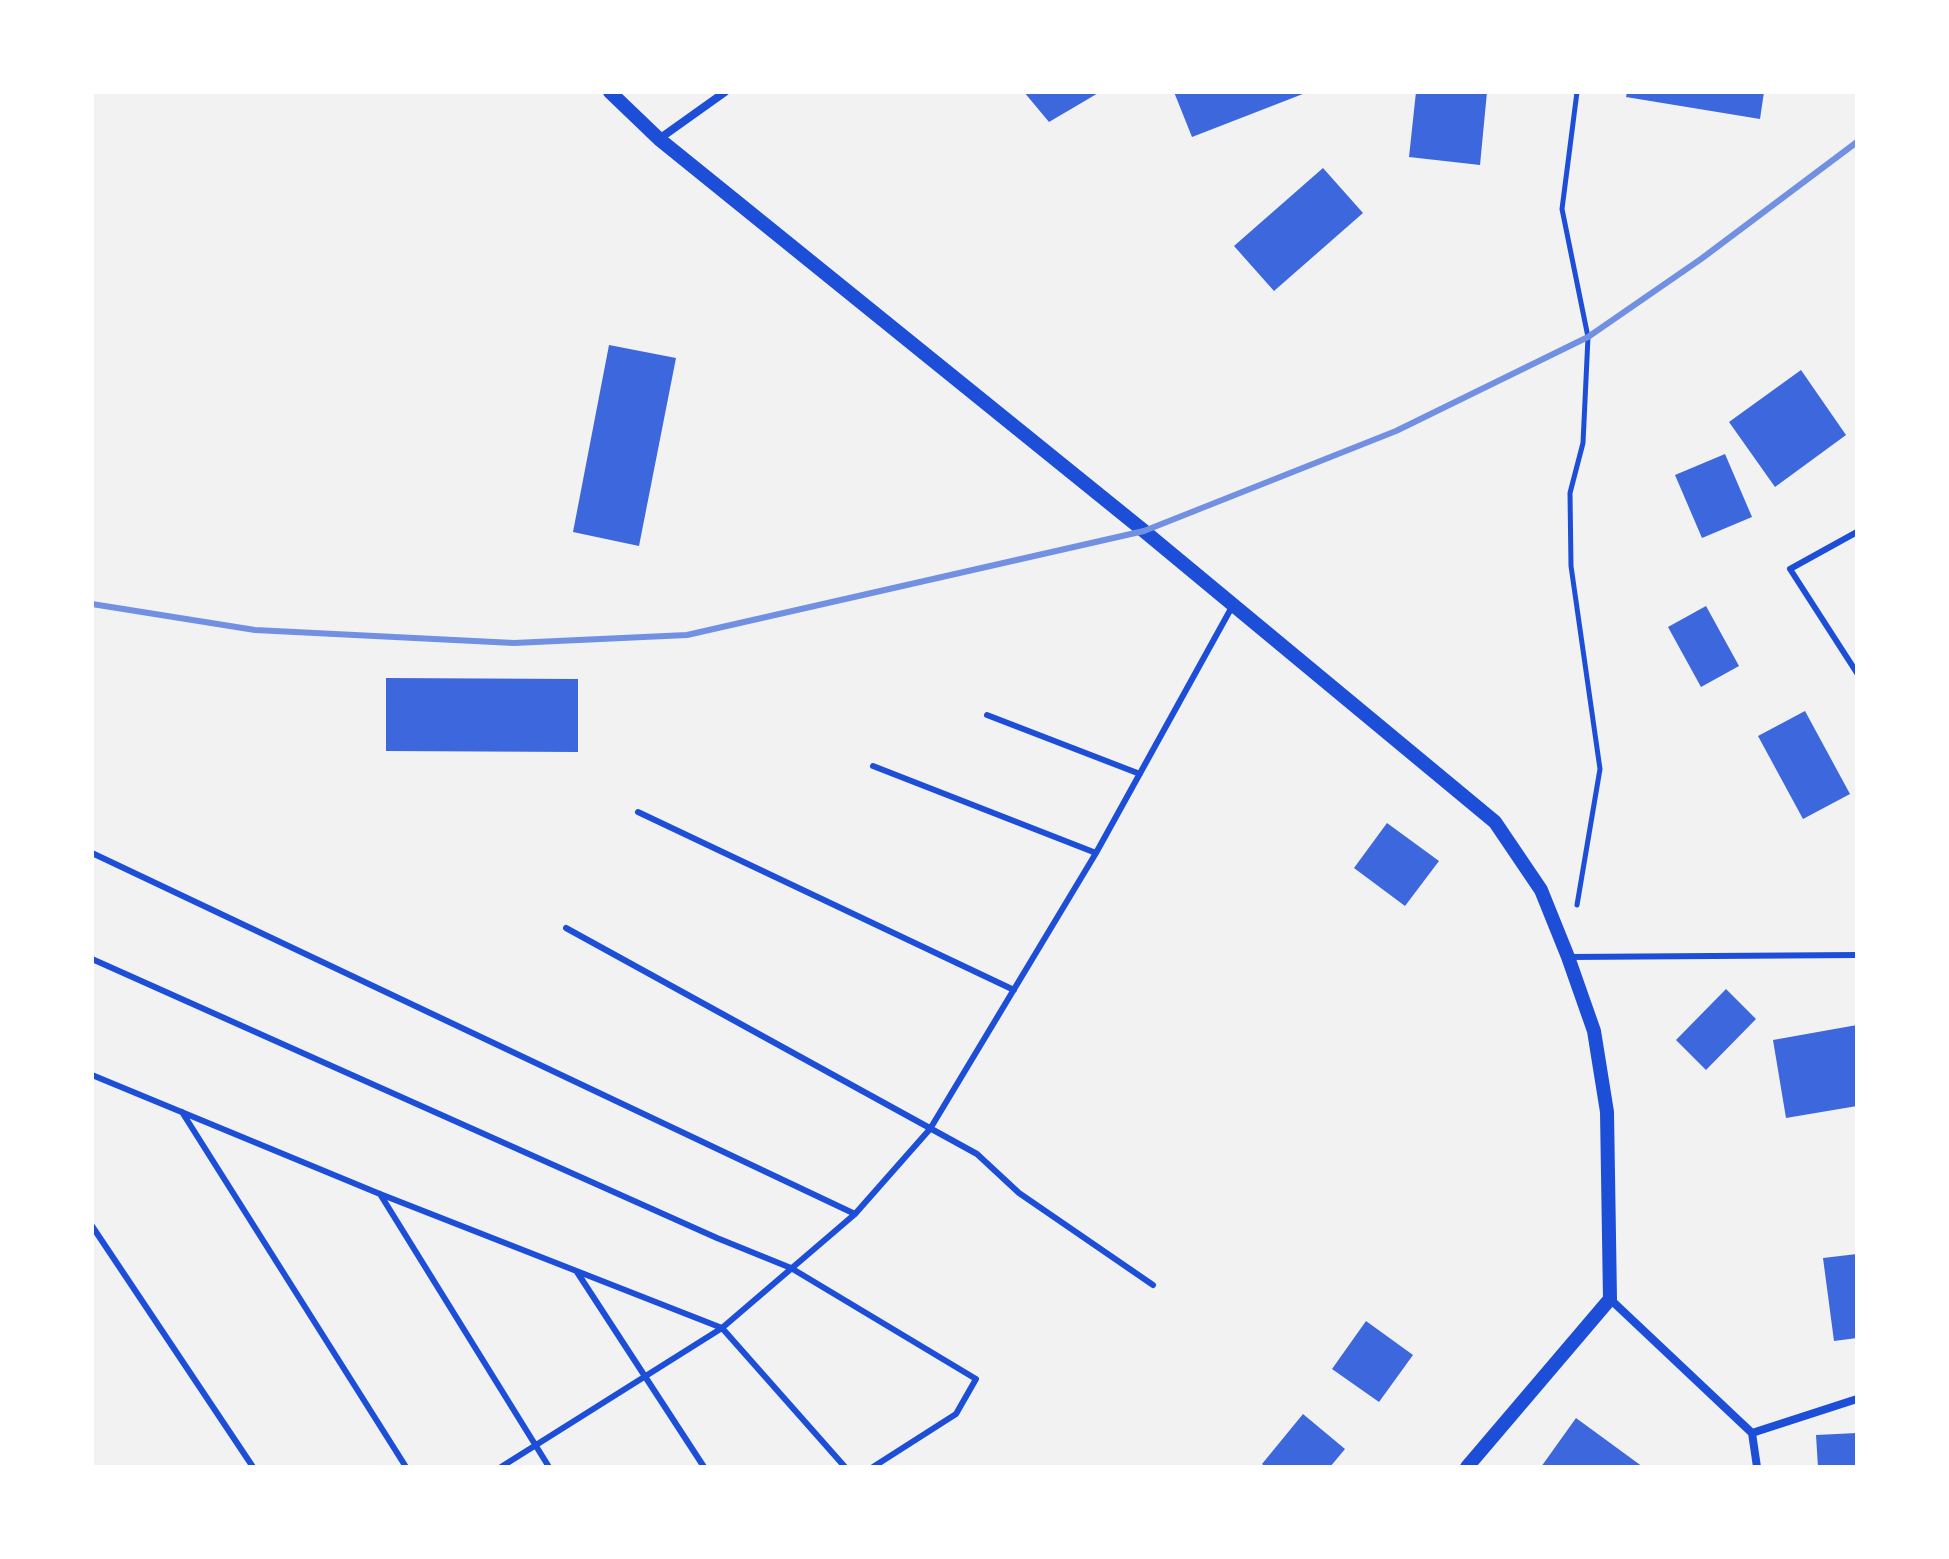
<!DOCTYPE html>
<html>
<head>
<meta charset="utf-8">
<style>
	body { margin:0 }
	#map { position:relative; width:1949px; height:1559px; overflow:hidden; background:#f2f2f2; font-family:Montserrat,sans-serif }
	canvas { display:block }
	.frame { position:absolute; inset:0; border:94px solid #fff; pointer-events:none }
</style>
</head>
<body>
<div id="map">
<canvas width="1949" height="1559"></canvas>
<div class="frame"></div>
</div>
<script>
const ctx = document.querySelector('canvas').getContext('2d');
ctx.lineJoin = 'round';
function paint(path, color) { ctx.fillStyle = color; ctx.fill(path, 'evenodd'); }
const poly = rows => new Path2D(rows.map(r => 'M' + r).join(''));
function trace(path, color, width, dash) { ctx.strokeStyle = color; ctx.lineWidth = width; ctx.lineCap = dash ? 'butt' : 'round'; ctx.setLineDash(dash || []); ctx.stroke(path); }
const building = poly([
	[1024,92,1100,92,1049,122],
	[1174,92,1308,92,1192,137],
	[1416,92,1487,92,1480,165,1409,157],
	[1627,92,1764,92,1760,119,1626,97],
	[1323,168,1363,213,1274,291,1234,246],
	[609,345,676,358,639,546,573,532],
	[1801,370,1846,435,1775,487,1729,422],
	[1725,454,1752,517,1702,538,1675,475],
	[1706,606,1739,666,1701,687,1668,627],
	[386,678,578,679,578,752,386,751],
	[1805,711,1850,794,1803,819,1758,736],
	[1387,823,1439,861,1405,906,1354,868],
	[1726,989,1756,1019,1706,1070,1676,1040],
	[1857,1025,1857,1106,1786,1118,1773,1040],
	[1857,1254,1857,1338,1834,1341,1823,1258],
	[1366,1321,1413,1355,1379,1402,1332,1369],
	[1303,1414,1345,1449,1330,1467,1266,1467,1262,1464],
	[1576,1418,1643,1467,1541,1467],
	[1857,1433,1857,1467,1818,1467,1816,1435]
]);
const path = poly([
	[1577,92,1562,209,1588,337,1583,443,1570,493,1571,566,1600,769,1577,905]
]);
const service = poly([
	[1857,532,1790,569,1857,673],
	[987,715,1140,774],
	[873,766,1096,853],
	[638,812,1014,990],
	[92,853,855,1214],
	[566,928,977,1154,1019,1193,1153,1285],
	[1569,957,1857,955],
	[92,959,717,1238,791,1268,976,1379,956,1414,873,1467],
	[92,1075,380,1194,722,1328,845,1467],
	[182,1112,406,1467],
	[380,1194,549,1467],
	[92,1226,253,1467],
	[577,1272,704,1467],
	[501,1467,722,1328,855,1214,930,1129,1096,853,1233,605]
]);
const minor = poly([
	[659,139,725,92],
	[1610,1299,1752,1433,1757,1467],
	[1752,1433,1857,1399]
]);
const tertiary = poly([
	[610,92,659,139,1144,531,1495,822,1541,890,1568,957,1594,1031,1607,1112,1610,1299,1467,1467]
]);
const rail = poly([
	[92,604,255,630,514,643,687,635,1144,531,1396,431,1588,337,1701,259,1857,142]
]);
paint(building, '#3d67dc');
trace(path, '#1d4ed8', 5);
trace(service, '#1d4ed8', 6);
trace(minor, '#1d4ed8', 8);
trace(tertiary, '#1d4ed8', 14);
trace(rail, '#7290e2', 6);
</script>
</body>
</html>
